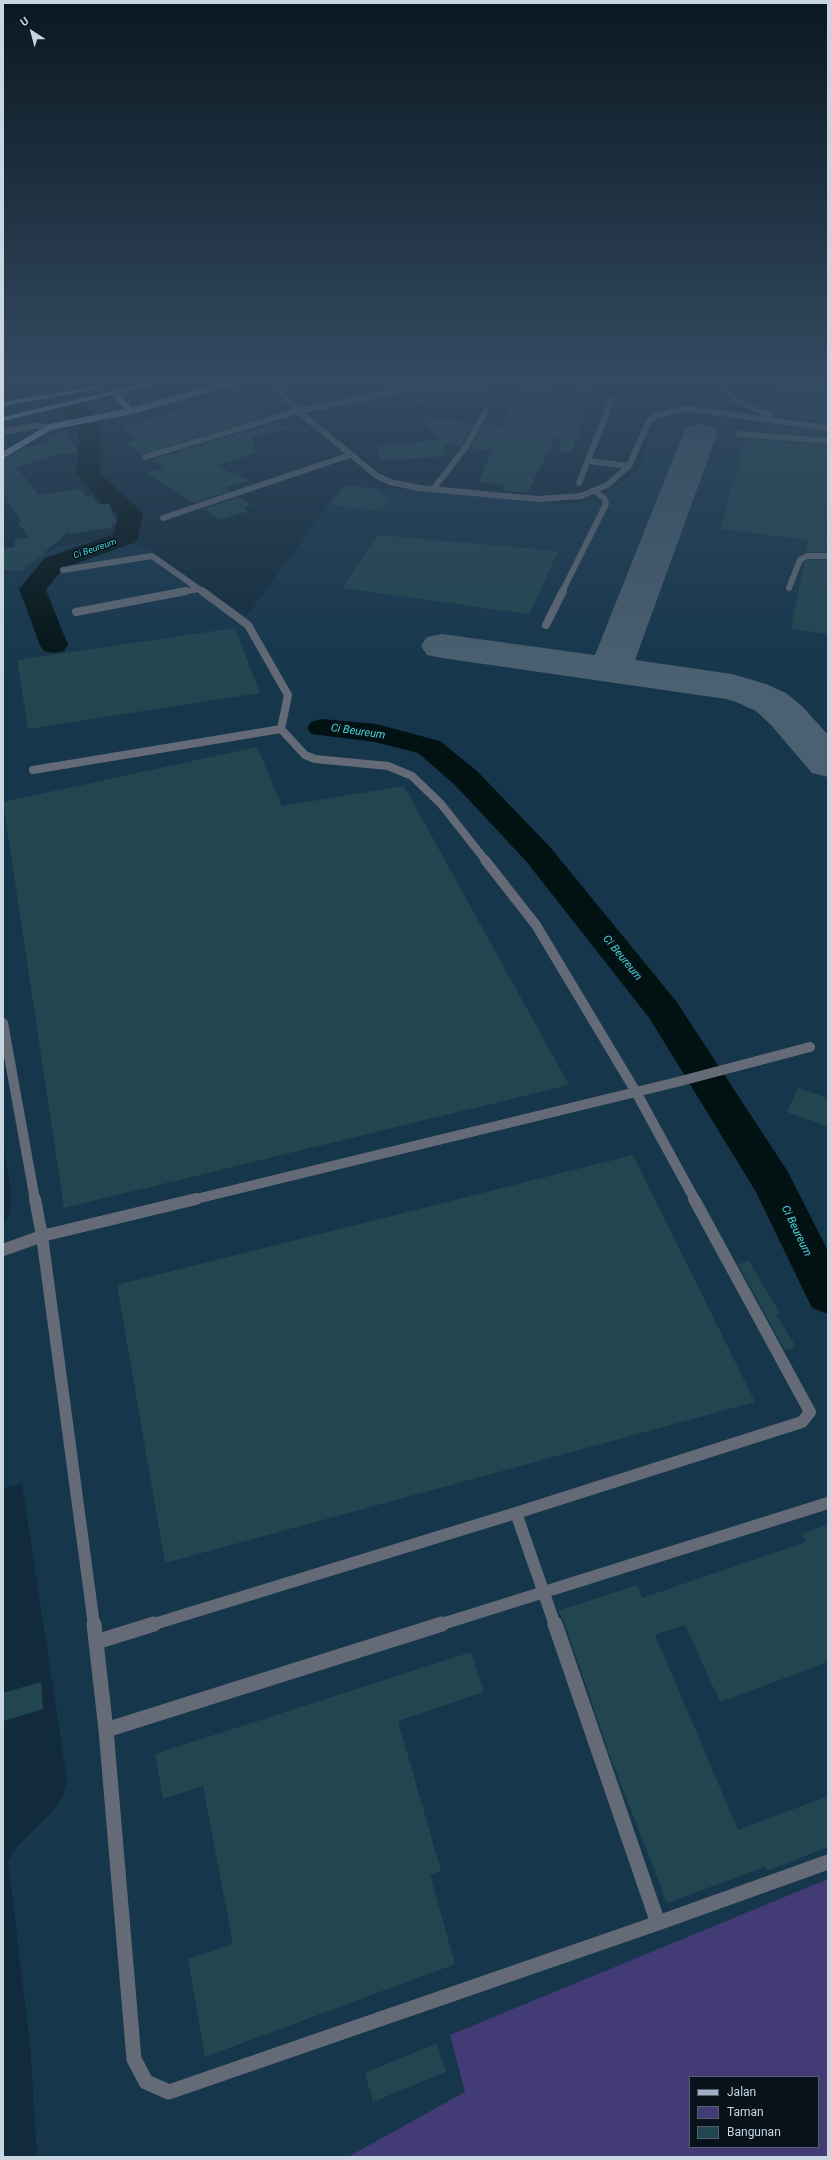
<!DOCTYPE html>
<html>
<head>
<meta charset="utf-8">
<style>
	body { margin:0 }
	#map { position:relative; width:831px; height:2160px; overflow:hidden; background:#122b3c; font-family:Roboto,sans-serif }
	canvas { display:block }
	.frame { position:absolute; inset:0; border:4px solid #c8d6e2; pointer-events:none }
	.legend { position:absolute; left:689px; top:2076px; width:130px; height:72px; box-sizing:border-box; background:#08121a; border:1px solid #55606a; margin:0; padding:5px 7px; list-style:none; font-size:12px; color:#c8d6e2 }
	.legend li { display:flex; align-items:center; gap:8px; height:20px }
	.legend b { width:20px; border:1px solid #55606a }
	.north { position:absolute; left:12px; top:12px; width:40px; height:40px; -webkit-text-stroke:3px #08121a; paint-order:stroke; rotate:324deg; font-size:11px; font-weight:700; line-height:16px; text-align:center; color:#c8d6e2 }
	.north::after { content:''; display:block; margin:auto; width:14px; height:18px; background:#c8d6e2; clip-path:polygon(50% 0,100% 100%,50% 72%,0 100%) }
</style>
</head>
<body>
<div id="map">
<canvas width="831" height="2160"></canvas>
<div class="frame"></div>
<ul class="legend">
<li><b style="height:5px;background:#a0adc5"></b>Jalan</li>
<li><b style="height:11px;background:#433b76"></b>Taman</li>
<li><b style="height:11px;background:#224650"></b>Bangunan</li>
</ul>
<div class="north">U</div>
</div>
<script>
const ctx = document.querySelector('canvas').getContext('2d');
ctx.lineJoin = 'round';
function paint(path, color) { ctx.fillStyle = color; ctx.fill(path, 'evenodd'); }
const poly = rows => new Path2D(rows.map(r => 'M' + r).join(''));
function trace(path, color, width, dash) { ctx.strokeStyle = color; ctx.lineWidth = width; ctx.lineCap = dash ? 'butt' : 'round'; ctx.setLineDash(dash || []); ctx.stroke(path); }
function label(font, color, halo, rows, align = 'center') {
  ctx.font = font + ' Roboto,sans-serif'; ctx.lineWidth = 3; ctx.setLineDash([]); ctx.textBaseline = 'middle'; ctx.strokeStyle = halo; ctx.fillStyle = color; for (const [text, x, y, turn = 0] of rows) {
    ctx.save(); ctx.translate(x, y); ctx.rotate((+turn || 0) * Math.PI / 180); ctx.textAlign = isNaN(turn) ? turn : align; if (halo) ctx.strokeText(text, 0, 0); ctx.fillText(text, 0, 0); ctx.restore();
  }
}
const built = poly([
	[693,413,828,430,828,1896,430,2157,37,2157,30,2044,8,1862,13,1851,53,1811,62,1798,67,1780,22,1484,3,1488,3,1226,10,1213,11,1190,3,1143,3,576,57,547,112,536,151,550,155,561,247,616,343,484,570,505,591,500,608,493,634,474,640,467,651,431,660,422,668,417]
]);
const green = poly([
	[828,1879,828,2157,348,2157,465,2092,450,2035],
	[690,2077,818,2077,818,2147,690,2147]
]);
const river = poly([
	[3,385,23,388,26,393,23,398,15,399,3,397,3,385],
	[73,406,92,412,95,417,101,440,100,473,143,513,138,538,134,543,63,568,46,590,68,645,64,651,54,653,44,651,40,645,19,589,45,558,114,534,118,515,101,502,76,474,79,440,74,421,65,418,62,413,65,408,73,406],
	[322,719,376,724,440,741,477,771,550,847,676,1001,788,1172,828,1251,828,1314,812,1308,756,1192,650,1019,526,861,455,785,418,753,375,742,311,734,307,728,311,722,322,719]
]);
const taxiway = poly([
	[700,424,712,427,717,434,635,660,732,674,766,684,786,693,803,707,828,735,828,777,812,773,771,725,756,711,736,702,726,699,442,658,427,655,421,646,427,637,442,634,595,655,683,434,688,427,700,424]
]);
const building = poly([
	[406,378,444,378,387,389,380,383],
	[472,378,506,378,507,386,408,406,396,397,469,382],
	[523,378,537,378,571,404,578,380,597,382,571,454,559,450,562,439,555,438,527,493,502,490,505,485,479,482,492,451,470,448,484,424,502,427],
	[777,378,828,378,828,423,776,416,776,412,770,409],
	[236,387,243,391,250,389,279,405,260,411,267,416,142,454,125,443,137,439,120,428,232,395],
	[417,416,474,423,461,446,444,444,445,456,382,461,376,446,439,440],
	[278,422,290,429,252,436,254,447,250,448,257,452,216,466,250,480,225,488,230,491,194,503,147,473,164,468,151,460],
	[767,424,828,432,828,436,766,432],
	[66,432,77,452,56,455,17,467,38,495,82,489,86,497,91,496,98,504,109,504,117,523,112,524,113,527,71,534,68,532,34,562,26,564,24,570,3,571,3,548,15,547,14,539,29,537,18,523,21,522,18,518,19,517,6,501,10,501,3,492,3,459,25,447,50,442,47,436],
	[745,439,828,445,828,552,806,552,809,540,721,529],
	[344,486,376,489,389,498,381,511,331,505],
	[239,497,251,505,243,508,248,511,220,520,204,509],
	[378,535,558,551,529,614,342,588],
	[808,560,828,560,828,634,791,629,804,563],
	[235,628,260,693,28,729,17,660],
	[257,747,282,806,404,786,569,1085,64,1208,3,802],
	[798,1088,828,1098,828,1127,787,1112],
	[633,1155,755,1402,165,1563,117,1285],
	[749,1261,780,1313,776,1314,796,1347,785,1350,738,1264],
	[828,1524,828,1662,720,1702,685,1625,655,1635,738,1830,828,1796,828,1847,767,1871,765,1867,667,1903,609,1753,564,1621,558,1611,637,1585,642,1598,806,1542,801,1534],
	[471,1652,484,1692,398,1721,441,1871,430,1875,455,1964,205,2057,188,1959,233,1944,203,1786,163,1799,155,1754],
	[41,1682,43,1709,3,1721,3,1693],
	[437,2043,446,2072,373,2102,365,2073]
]);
const majorTunnel = poly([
	[114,378,126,397],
	[106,379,118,398]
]);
const minorFar4 = poly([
	[632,378,650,379],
	[718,378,719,382,736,400,763,413,772,414],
	[270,379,298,411,377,476,390,482,419,488,538,499,581,496,607,485,629,466,649,421,656,416,677,410,691,409,828,428],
	[3,432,34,426,50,427],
	[739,434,828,441],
	[145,457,298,411,468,378],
	[589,461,629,466],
	[579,483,612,399],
	[434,488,465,448,486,411],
	[163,518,350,455],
	[63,570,152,556,199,589],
	[789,588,800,560,807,556,828,556],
	[181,592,199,589,204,592],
	[562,592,606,504,604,498,595,491]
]);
const minorFar3 = poly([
	[202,591,248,625,288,695,281,729],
	[76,612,186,591],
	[546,625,563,591],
	[33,770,281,729,305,755,315,759,388,766,412,776,441,804,486,861]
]);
const minorFar2 = poly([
	[485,860,536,925,636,1092,695,1200],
	[3,1023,35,1200],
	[192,1200,677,1082,810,1047]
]);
const minorFar1 = poly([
	[35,1199,42,1236,94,1625],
	[3,1250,42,1236,196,1199],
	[516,1513,555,1625],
	[151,1625,516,1513,802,1422,810,1412,694,1199],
	[439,1625,828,1503]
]);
const minor = poly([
	[94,1624,96,1642,154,1624],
	[96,1642,106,1730,134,2059,146,2082,169,2092,658,1923,555,1624],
	[106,1730,442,1624],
	[658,1923,828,1862]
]);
const major = poly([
	[118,398,131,411],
	[3,455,50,427,131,411,250,378]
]);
const highway = poly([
	[168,378,182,378,3,421,3,417,168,378],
	[98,386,101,388,100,389,3,406,3,402,98,386]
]);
const farWaternames = [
	["Ci Beureum",95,549,-19]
];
const waterNames = [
	["Ci Beureum",358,732,8],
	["Ci Beureum",622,958,51],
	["Ci Beureum",796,1231,64]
];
paint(built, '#15364b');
paint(green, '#433b76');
paint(river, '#021212');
paint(taxiway, '#4b6070');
paint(building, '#224650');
trace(majorTunnel, '#2d4555', 6, [6, 3]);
trace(minorFar4, '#656b76', 6);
trace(minorFar3, '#656b76', 8);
trace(minorFar2, '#656b76', 10);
trace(minorFar1, '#656b76', 12);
trace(minor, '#656b76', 15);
trace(major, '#a0adc5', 6);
paint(highway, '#b8c7e4');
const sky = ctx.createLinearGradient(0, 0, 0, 680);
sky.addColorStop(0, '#0a1821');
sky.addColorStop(0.56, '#334a61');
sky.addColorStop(1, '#334a6100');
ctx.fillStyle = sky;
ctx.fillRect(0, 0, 831, 680);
label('italic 9px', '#47d8d7', '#08121a', farWaternames);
label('italic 11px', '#47d8d7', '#08121a', waterNames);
</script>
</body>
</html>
